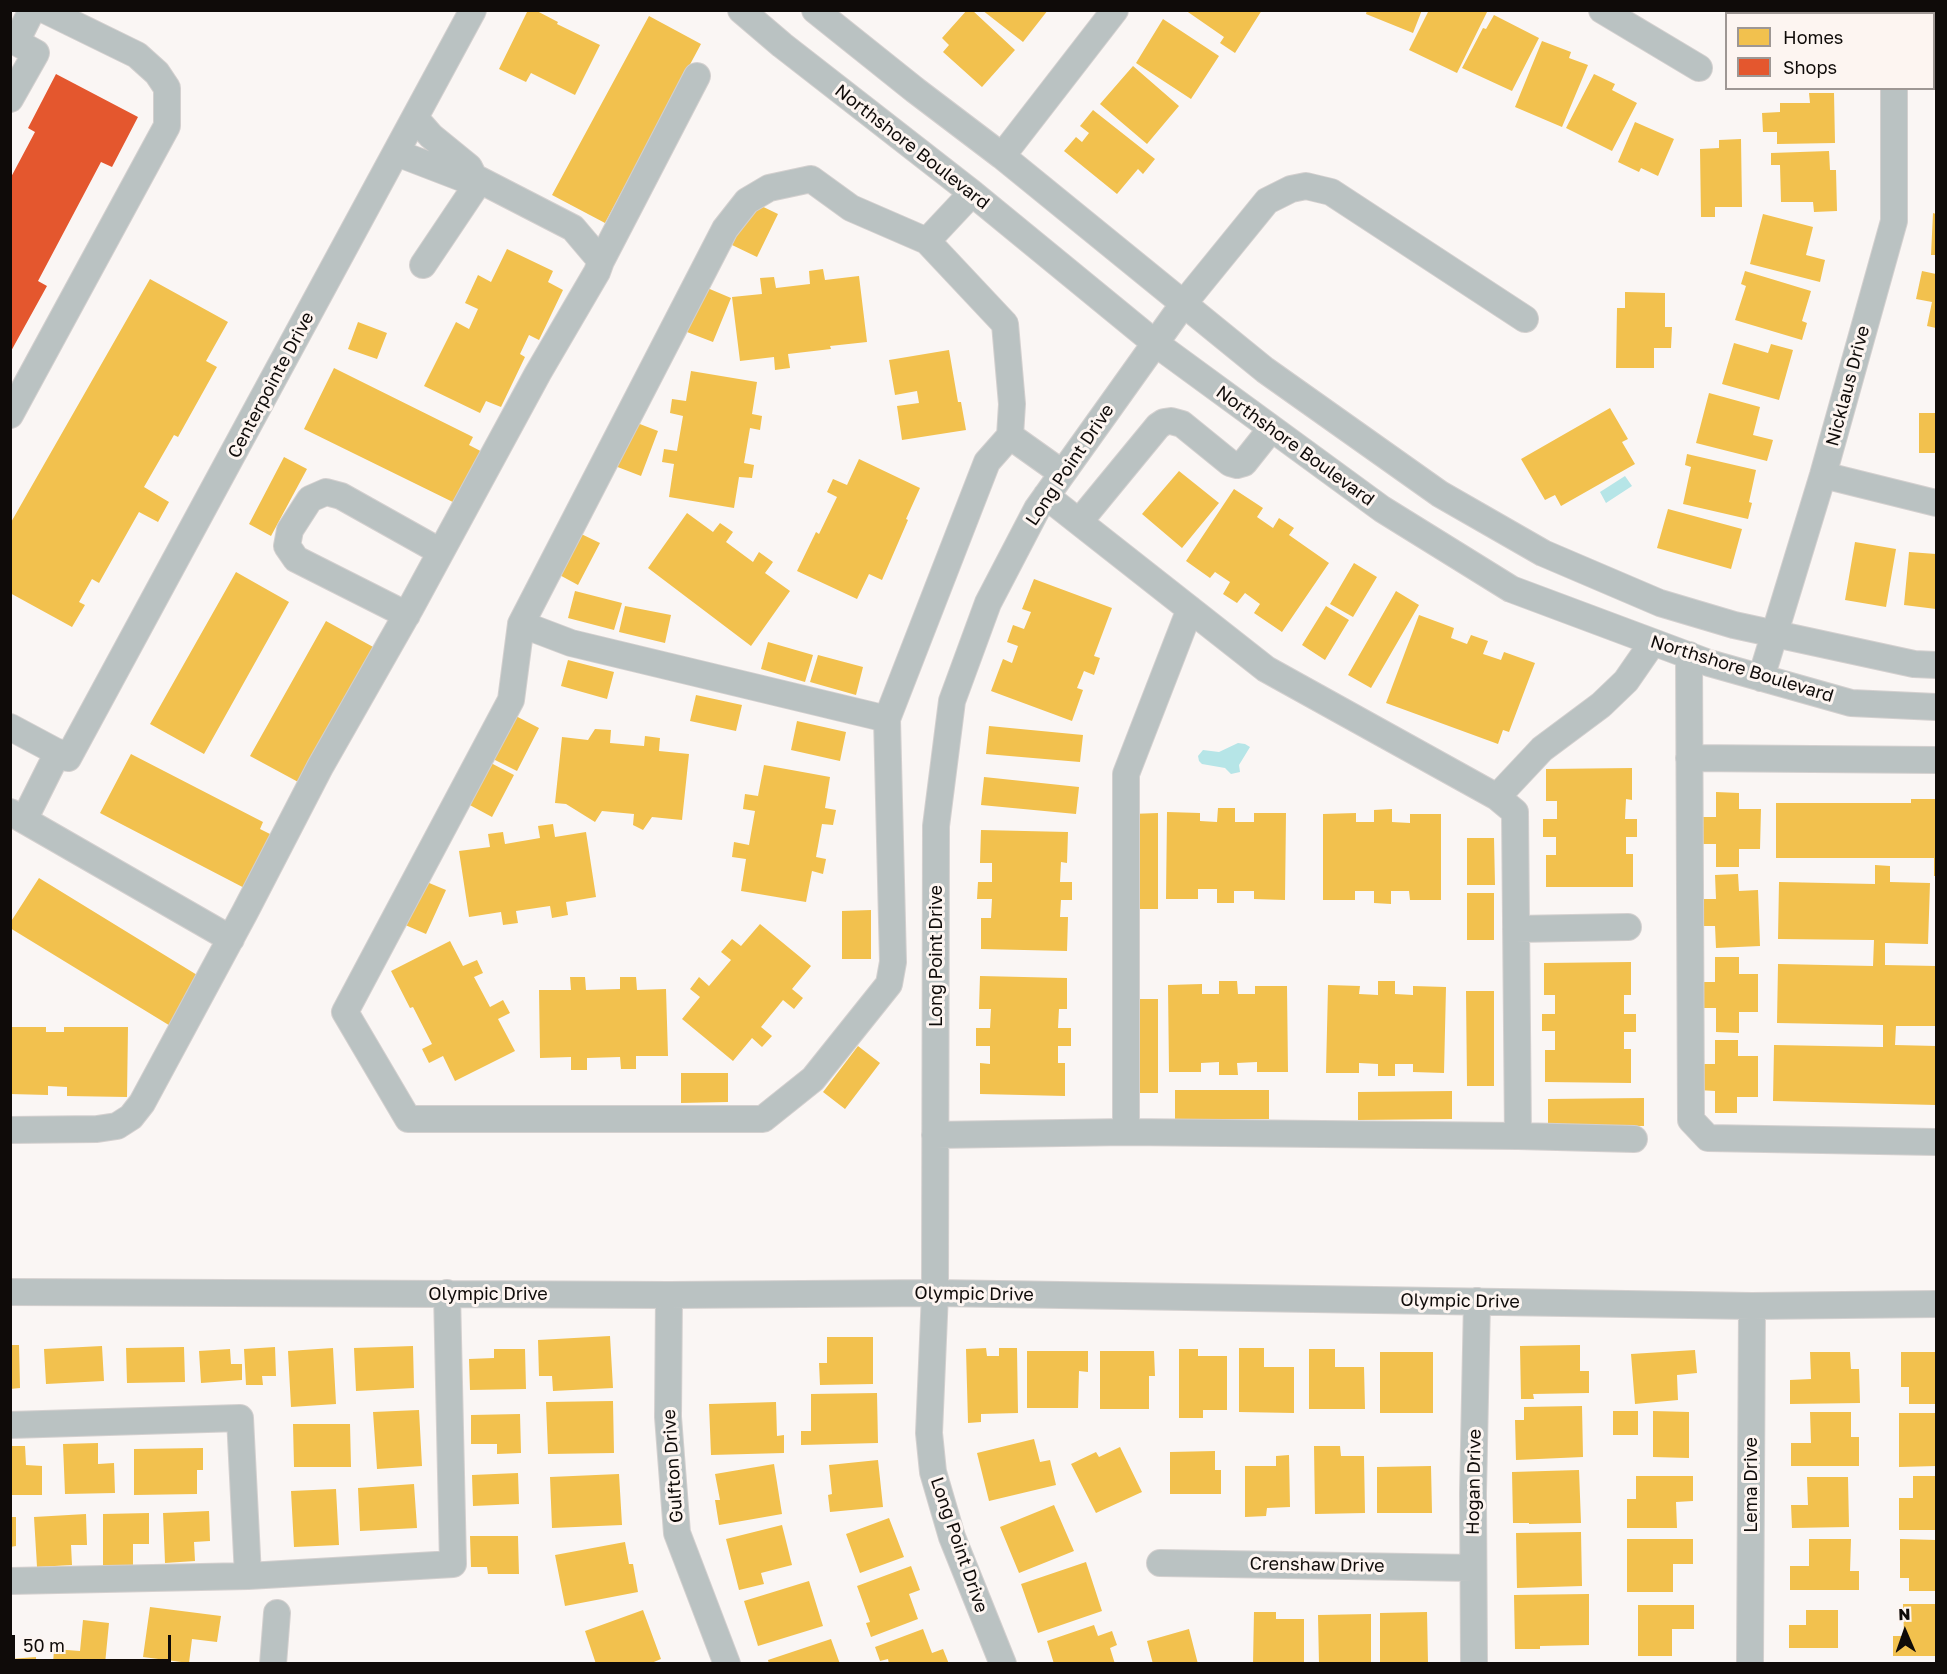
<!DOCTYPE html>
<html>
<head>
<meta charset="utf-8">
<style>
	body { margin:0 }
	#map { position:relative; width:1947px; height:1674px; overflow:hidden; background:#faf6f4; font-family:"Golos Text",sans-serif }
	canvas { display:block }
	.frame { position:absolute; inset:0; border:12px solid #0f0b09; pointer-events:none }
	.legend { position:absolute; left:1725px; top:12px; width:210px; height:78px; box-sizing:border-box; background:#fdf5f1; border:2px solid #9e9794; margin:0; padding:8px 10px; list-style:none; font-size:18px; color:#0f0b09 }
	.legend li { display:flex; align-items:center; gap:12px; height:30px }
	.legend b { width:30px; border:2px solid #9e9794 }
	.north { position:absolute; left:1875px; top:1602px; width:60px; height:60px; -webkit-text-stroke:4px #fdf5f1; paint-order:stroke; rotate:358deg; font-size:16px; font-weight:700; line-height:24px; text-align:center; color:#0f0b09 }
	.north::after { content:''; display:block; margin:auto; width:21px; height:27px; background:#0f0b09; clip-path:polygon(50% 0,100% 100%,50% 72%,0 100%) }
	.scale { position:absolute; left:12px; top:1635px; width:159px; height:27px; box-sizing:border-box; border:3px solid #0f0b09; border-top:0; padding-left:8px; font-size:18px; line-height:21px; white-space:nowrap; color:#0f0b09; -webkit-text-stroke:4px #fdf5f1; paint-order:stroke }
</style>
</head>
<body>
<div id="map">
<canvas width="1947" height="1674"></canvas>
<div class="frame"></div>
<ul class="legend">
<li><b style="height:16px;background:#f2c14e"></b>Homes</li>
<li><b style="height:16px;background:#e4572e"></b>Shops</li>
</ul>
<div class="north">N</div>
<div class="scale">50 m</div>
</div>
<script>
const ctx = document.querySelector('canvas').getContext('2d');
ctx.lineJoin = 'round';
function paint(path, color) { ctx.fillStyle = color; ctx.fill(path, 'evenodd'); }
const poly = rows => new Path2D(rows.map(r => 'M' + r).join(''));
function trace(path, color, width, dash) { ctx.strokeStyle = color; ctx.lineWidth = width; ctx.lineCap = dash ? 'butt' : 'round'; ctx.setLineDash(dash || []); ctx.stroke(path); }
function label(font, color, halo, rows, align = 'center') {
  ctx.font = font + ' "Golos Text",sans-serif'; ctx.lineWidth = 6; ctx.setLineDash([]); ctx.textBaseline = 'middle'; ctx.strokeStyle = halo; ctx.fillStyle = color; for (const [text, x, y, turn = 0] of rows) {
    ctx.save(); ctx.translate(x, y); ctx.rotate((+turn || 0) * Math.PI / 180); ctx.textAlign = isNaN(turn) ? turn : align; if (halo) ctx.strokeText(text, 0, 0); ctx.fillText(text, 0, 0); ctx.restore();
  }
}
const water = poly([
	[1625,476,1632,486,1606,503,1600,492],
	[1238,743,1245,744,1250,747,1239,765,1240,772,1231,774,1225,768,1202,764,1199,761,1198,756,1203,750,1219,752]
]);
const homes = poly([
	[528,10,535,10,558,22,557,24,600,45,575,95,531,73,526,82,499,69],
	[967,10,972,10,1015,50,982,87,943,52,949,45,942,38],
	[982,10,1048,10,1023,42],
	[1185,10,1262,10,1235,53,1220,43,1224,37],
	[1367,10,1422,10,1413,33,1366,14],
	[1429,10,1488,10,1457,73,1409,50],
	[1764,10,1837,10,1837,14,1764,14],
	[1494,15,1539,38,1512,91,1462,68,1483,28,1486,29],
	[649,16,701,44,605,223,552,195],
	[1163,19,1219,56,1191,99,1136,63],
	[1542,41,1571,52,1569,58,1588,65,1562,127,1515,107],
	[1133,66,1179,106,1147,144,1100,104],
	[1594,74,1615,84,1612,90,1637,103,1612,151,1566,128],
	[1809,93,1834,93,1835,143,1777,144,1777,132,1763,132,1762,113,1780,112,1780,103,1810,103],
	[1093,110,1155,159,1143,174,1138,169,1117,194,1064,151,1076,137,1082,142,1089,133,1080,126],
	[1635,122,1674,139,1658,176,1641,168,1639,172,1618,162],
	[1741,139,1742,207,1715,207,1715,217,1701,217,1700,149,1719,148,1719,140],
	[1829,151,1830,170,1836,170,1837,211,1814,212,1813,202,1781,202,1780,165,1771,165,1771,153],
	[753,202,778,214,757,257,732,245],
	[1933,213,1936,214,1936,255,1931,255],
	[1763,214,1813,227,1806,255,1825,260,1820,282,1750,264],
	[507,249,553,271,548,282,563,290,539,340,529,335,520,354,525,357,501,407,486,401,480,413,424,386,456,322,469,329,478,309,465,303,478,275,491,282],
	[823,269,825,280,859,276,867,342,830,346,831,349,788,354,790,368,775,370,774,357,740,361,732,297,762,294,760,278,774,277,776,288,810,284,809,271],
	[1745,271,1811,291,1802,321,1807,323,1802,340,1735,320,1746,286,1741,284],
	[1922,271,1936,274,1936,328,1927,326,1932,302,1916,299],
	[150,279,228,322,206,361,217,367,178,437,174,435,144,487,169,502,158,522,139,512,99,583,92,579,79,602,85,605,72,627,10,593,10,524],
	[705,287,731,298,713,342,687,332],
	[1625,292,1665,293,1665,327,1672,327,1671,348,1654,348,1654,368,1616,368,1617,308,1625,308],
	[358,322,387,333,377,359,348,349],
	[1734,343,1768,353,1771,344,1793,350,1779,400,1722,384],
	[949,350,958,402,961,402,966,430,902,440,897,406,919,403,917,391,895,395,889,360],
	[334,368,473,437,469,445,490,456,465,508,304,429],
	[691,371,757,382,752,414,762,416,760,430,750,428,744,463,754,465,752,478,739,477,734,508,669,497,674,464,662,462,664,449,677,451,683,416,670,413,672,399,686,401],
	[1709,393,1760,407,1753,435,1773,440,1767,461,1696,443],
	[1610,408,1628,439,1622,442,1635,464,1561,506,1555,495,1545,500,1521,459],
	[1919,413,1936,413,1936,453,1919,453],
	[632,421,658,431,641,476,615,466],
	[1687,454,1756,470,1749,502,1752,503,1748,519,1683,504,1691,467,1685,465],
	[284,457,307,469,271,536,249,524],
	[859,459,920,488,906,519,908,520,882,580,869,574,857,599,797,571,816,532,819,534,837,497,827,492,833,479,847,485],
	[1179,471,1219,503,1182,548,1142,514],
	[1234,489,1263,508,1257,517,1273,528,1279,518,1294,528,1289,535,1329,563,1282,632,1254,613,1260,604,1245,593,1237,603,1223,594,1230,582,1215,572,1210,578,1186,561],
	[1668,509,1742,529,1731,569,1657,548],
	[687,513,713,532,720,523,733,532,726,542,753,562,759,552,773,562,765,573,790,591,751,646,648,568],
	[575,531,600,543,578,585,554,572],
	[1855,542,1896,549,1886,607,1845,600],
	[1909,552,1936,554,1936,609,1904,605],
	[1354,563,1377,577,1353,617,1330,604],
	[236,572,289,602,204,754,150,724],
	[1034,579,1112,608,1094,656,1100,658,1094,675,1084,671,1077,688,1083,690,1072,721,991,691,1003,659,1012,663,1018,646,1007,642,1013,625,1024,629,1031,612,1022,609],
	[575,591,622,603,614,630,568,618],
	[1396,591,1419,605,1371,688,1348,675],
	[625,606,671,615,665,643,619,632],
	[1326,606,1349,620,1325,660,1302,645],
	[1419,615,1454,628,1451,638,1467,644,1471,635,1488,641,1483,654,1501,660,1504,652,1535,663,1509,732,1503,730,1498,744,1386,703],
	[326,621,375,648,300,783,250,756],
	[768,642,813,655,805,682,761,669],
	[818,655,863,667,856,695,810,682],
	[568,660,614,672,607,699,561,686],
	[696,695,742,705,736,731,690,721],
	[512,714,539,728,517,771,491,758],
	[797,721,846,732,840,761,791,750],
	[989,726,1083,735,1080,762,986,754],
	[595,729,611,730,610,743,644,746,645,736,660,738,659,751,689,754,682,820,652,817,643,830,633,825,634,814,602,811,595,822,566,804,555,803,562,737,588,740],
	[131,754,263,822,260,829,282,840,254,893,100,813],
	[489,762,514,775,492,817,466,803],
	[764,765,830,777,825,808,836,810,833,825,822,824,816,857,826,859,823,874,812,871,806,902,741,891,746,859,732,857,734,842,749,845,755,811,743,809,745,794,758,796],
	[1632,768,1632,800,1626,799,1625,819,1637,819,1637,837,1626,837,1626,854,1633,854,1633,887,1546,887,1546,855,1556,855,1556,837,1543,837,1543,819,1557,819,1557,801,1546,801,1546,769],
	[984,777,1079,787,1076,814,981,805],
	[1716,792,1739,793,1739,809,1761,809,1760,849,1739,849,1739,867,1716,867,1716,844,1699,844,1699,817,1716,817],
	[1911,799,1936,799,1936,876,1934,876,1934,858,1776,858,1776,803,1911,803],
	[1218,808,1235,808,1235,822,1254,822,1254,813,1286,813,1285,900,1254,899,1254,891,1234,891,1234,903,1217,903,1217,889,1198,889,1198,899,1166,899,1167,812,1200,813,1200,821,1217,822],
	[1392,809,1392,822,1410,823,1410,814,1441,814,1441,900,1410,900,1409,891,1391,891,1391,904,1374,903,1374,891,1355,891,1355,900,1323,900,1323,814,1356,813,1356,822,1374,822,1374,810],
	[1158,813,1158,909,1130,909,1131,814],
	[553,824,555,837,586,832,596,897,566,902,568,915,552,918,550,906,516,911,518,923,503,925,501,912,469,917,459,851,490,847,488,834,503,832,505,844,540,838,538,826],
	[981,830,1068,832,1067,863,1061,862,1060,882,1072,882,1072,900,1061,900,1060,917,1068,917,1067,951,981,949,981,918,991,918,992,899,977,899,978,882,992,882,992,863,980,863],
	[1467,838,1494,838,1495,885,1467,885],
	[1875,865,1890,866,1890,882,1930,883,1928,944,1885,943,1885,965,1936,966,1936,1026,1896,1026,1895,1045,1936,1046,1936,1105,1773,1101,1774,1045,1883,1047,1883,1025,1777,1023,1778,964,1873,966,1874,940,1778,939,1779,882,1875,884],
	[1738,874,1739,891,1758,890,1760,946,1716,948,1715,926,1699,926,1698,899,1716,899,1715,875],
	[39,878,202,978,172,1027,10,928,10,923],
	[422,880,446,890,426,934,403,924],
	[1467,893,1494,893,1494,940,1467,940],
	[871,910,871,959,842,959,842,911],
	[760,924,811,966,792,989,803,998,794,1009,783,1000,761,1027,772,1036,762,1047,752,1038,733,1061,682,1019,700,997,690,989,699,977,709,986,731,960,721,952,732,939,741,946],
	[450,941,463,966,477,960,483,973,474,977,490,1007,503,1000,510,1013,498,1019,515,1051,455,1081,443,1056,429,1063,422,1049,432,1044,413,1007,410,1008,391,971],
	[1715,957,1739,957,1739,974,1758,974,1758,1012,1739,1012,1739,1033,1716,1032,1716,1008,1699,1008,1699,982,1715,982],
	[1631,962,1631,995,1624,995,1624,1014,1636,1014,1636,1032,1624,1032,1624,1049,1631,1049,1631,1083,1545,1082,1545,1050,1555,1050,1555,1031,1542,1031,1542,1014,1555,1014,1555,995,1544,995,1544,963],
	[980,976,1067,978,1067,1009,1059,1009,1058,1028,1071,1028,1071,1046,1058,1046,1058,1063,1065,1063,1065,1096,980,1094,980,1063,990,1064,990,1046,976,1046,976,1028,990,1028,991,1009,979,1009],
	[570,977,585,977,586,990,620,989,620,977,636,977,637,990,666,989,668,1056,636,1056,636,1069,621,1069,620,1057,587,1058,587,1070,571,1070,571,1057,540,1058,539,990,571,990],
	[1219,981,1237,981,1238,994,1255,994,1255,986,1287,986,1288,1072,1257,1072,1257,1062,1237,1063,1238,1075,1219,1075,1219,1062,1201,1063,1201,1072,1169,1072,1168,985,1202,984,1202,994,1219,994],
	[1378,981,1395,981,1395,994,1413,995,1413,986,1446,987,1444,1073,1413,1072,1413,1064,1395,1064,1395,1076,1378,1076,1378,1064,1359,1063,1359,1073,1326,1073,1328,985,1360,986,1359,994,1378,995],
	[1466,991,1494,991,1494,1086,1467,1086],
	[1130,999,1158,999,1158,1093,1130,1093],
	[10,1027,46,1027,46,1032,64,1032,64,1027,128,1027,127,1097,67,1096,67,1087,48,1086,48,1095,10,1094],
	[1715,1040,1738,1040,1738,1056,1758,1056,1758,1097,1737,1097,1737,1113,1715,1113,1715,1091,1698,1090,1698,1064,1715,1064],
	[858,1046,880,1063,845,1109,823,1092],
	[681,1073,728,1073,728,1102,681,1103],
	[1175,1090,1269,1090,1269,1119,1175,1119],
	[1452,1091,1452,1119,1358,1120,1358,1092],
	[1644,1098,1644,1126,1548,1126,1548,1099],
	[610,1336,613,1388,553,1391,552,1376,539,1376,538,1340],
	[827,1337,873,1337,873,1384,820,1385,819,1363,827,1363],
	[10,1345,19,1345,20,1388,10,1389],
	[1580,1345,1580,1371,1589,1371,1589,1393,1533,1394,1534,1399,1521,1399,1520,1346],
	[102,1346,104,1381,46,1384,44,1349],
	[413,1346,414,1388,356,1391,354,1348],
	[184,1347,185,1382,127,1383,126,1348],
	[275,1347,276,1376,262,1376,263,1385,246,1385,244,1349],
	[333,1348,336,1404,291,1407,288,1351],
	[986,1348,987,1356,999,1356,999,1348,1017,1348,1018,1413,981,1414,981,1422,968,1423,966,1349],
	[1239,1348,1264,1348,1264,1367,1294,1367,1294,1413,1239,1412],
	[230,1349,231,1364,242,1364,242,1380,201,1383,199,1351],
	[494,1349,525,1349,526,1389,470,1390,469,1359,494,1358],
	[1179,1349,1198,1349,1198,1356,1227,1356,1227,1410,1203,1410,1203,1418,1179,1418],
	[1309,1349,1335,1349,1335,1367,1364,1367,1365,1409,1309,1409],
	[1695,1350,1697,1373,1677,1375,1678,1400,1635,1404,1631,1354],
	[1027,1351,1088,1351,1088,1372,1079,1371,1078,1408,1027,1408],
	[1100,1351,1154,1351,1155,1376,1149,1376,1149,1409,1100,1409],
	[1380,1352,1433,1352,1433,1413,1380,1413],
	[1810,1352,1850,1352,1851,1369,1859,1369,1860,1403,1790,1404,1790,1380,1811,1379],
	[1901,1352,1936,1352,1936,1404,1909,1404,1909,1387,1901,1387],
	[877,1393,878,1443,801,1445,801,1431,811,1431,811,1394],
	[613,1401,614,1453,548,1454,546,1402],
	[776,1402,777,1436,784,1435,784,1453,711,1455,709,1404],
	[1582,1406,1583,1457,1516,1460,1515,1420,1524,1420,1524,1407],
	[419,1410,422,1466,377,1469,373,1412],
	[1613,1411,1638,1411,1638,1435,1613,1435],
	[1653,1411,1689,1412,1689,1458,1653,1457],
	[1810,1412,1851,1412,1851,1437,1859,1437,1859,1466,1791,1466,1791,1443,1811,1443],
	[1899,1413,1936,1413,1936,1466,1899,1467],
	[520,1414,521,1453,497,1454,497,1444,471,1444,471,1415],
	[293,1424,350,1424,351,1467,294,1467],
	[1034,1439,1040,1462,1050,1460,1056,1485,989,1501,977,1453],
	[98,1443,98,1464,114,1463,115,1493,65,1494,63,1444],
	[10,1446,25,1446,26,1465,42,1466,42,1495,10,1495],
	[1314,1446,1340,1446,1341,1456,1364,1456,1365,1513,1315,1514],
	[1120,1447,1142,1492,1096,1513,1071,1464,1096,1452,1099,1457],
	[203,1448,203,1470,197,1470,197,1494,134,1495,134,1449],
	[1215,1451,1215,1470,1221,1470,1221,1494,1170,1494,1170,1452],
	[1289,1455,1290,1507,1267,1508,1266,1516,1245,1517,1245,1466,1276,1466,1276,1456],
	[878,1460,883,1507,830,1512,828,1495,832,1494,829,1465],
	[774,1464,782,1514,719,1525,715,1500,720,1500,715,1474],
	[1431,1466,1432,1513,1377,1513,1377,1467],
	[1579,1470,1581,1523,1529,1524,1529,1523,1513,1523,1512,1472],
	[518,1473,519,1504,473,1506,472,1475],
	[619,1474,622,1525,552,1528,550,1477],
	[1636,1476,1693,1476,1693,1501,1676,1502,1677,1528,1627,1528,1627,1499,1636,1499],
	[1913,1476,1936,1476,1936,1530,1899,1530,1899,1498,1913,1498],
	[1807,1477,1848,1477,1849,1527,1792,1528,1791,1505,1808,1505],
	[414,1484,417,1528,360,1531,358,1488],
	[336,1489,339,1545,294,1547,291,1491],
	[1054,1505,1074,1551,1019,1573,1000,1527],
	[209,1511,210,1541,194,1542,195,1561,165,1563,163,1513],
	[149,1513,149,1544,133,1544,133,1565,103,1565,103,1514],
	[86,1514,87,1545,71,1545,72,1565,37,1567,34,1517],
	[10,1517,16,1517,16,1546,10,1547],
	[889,1518,904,1557,860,1573,846,1534],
	[782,1525,792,1565,761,1573,764,1584,739,1590,726,1539],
	[1581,1532,1582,1586,1517,1588,1516,1533],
	[470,1536,518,1536,519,1574,488,1574,487,1567,471,1567],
	[1627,1539,1693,1539,1693,1564,1673,1564,1673,1592,1627,1592],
	[1809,1539,1851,1539,1850,1571,1859,1571,1859,1590,1790,1590,1790,1566,1809,1566],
	[1900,1539,1936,1540,1936,1591,1909,1591,1909,1578,1900,1578],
	[625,1542,629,1564,633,1564,638,1592,565,1606,555,1555],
	[1086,1562,1102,1611,1038,1633,1021,1584],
	[911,1566,920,1590,909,1594,918,1619,871,1637,866,1623,870,1622,857,1586],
	[809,1581,823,1626,758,1646,744,1601],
	[1589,1594,1589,1645,1540,1646,1540,1649,1515,1649,1514,1595],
	[1903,1604,1936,1604,1936,1656,1893,1656,1893,1636,1904,1636],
	[1638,1605,1694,1605,1694,1629,1672,1629,1672,1656,1638,1656],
	[150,1607,221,1616,217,1642,192,1639,189,1663,143,1657],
	[643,1610,661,1659,649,1664,596,1664,585,1631],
	[1806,1610,1838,1610,1838,1648,1789,1648,1789,1625,1806,1625],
	[1254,1612,1276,1612,1276,1619,1304,1619,1304,1664,1253,1664],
	[1427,1612,1428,1663,1380,1664,1380,1613],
	[1371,1614,1371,1663,1319,1664,1318,1615],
	[83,1620,109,1623,105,1664,53,1664,54,1649,80,1651],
	[1094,1625,1098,1636,1112,1631,1117,1645,1110,1648,1115,1664,1054,1664,1047,1641],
	[923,1629,932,1653,943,1649,949,1664,889,1664,888,1659,880,1661,875,1647],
	[1189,1629,1198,1664,1153,1664,1147,1641],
	[831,1639,840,1664,769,1664,768,1660],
	[36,1657,36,1664,10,1664,10,1659]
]);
const shops = poly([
	[56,74,138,117,112,167,101,162,38,281,47,286,10,353,10,179,35,132,28,128]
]);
const minor = poly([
	[741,10,782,45,972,193,1155,343,1382,509,1511,589,1709,663,1851,703,1936,707],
	[815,10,915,90,1002,156,1265,370,1440,494,1543,553,1660,603,1734,625,1914,664,1936,665],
	[1602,10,1699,68],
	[1894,14,1894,10],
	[10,40,16,42,32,10],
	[10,99,36,53,16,42],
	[416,119,431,136,469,167,474,177],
	[1002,156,1115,10],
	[972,193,927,241,1005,324,1012,404,1010,436,1062,473],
	[927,241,851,208,811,179,769,188,747,201,725,229,521,624,571,643,887,719,987,462,1010,436],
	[601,261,697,76],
	[423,265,480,180],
	[10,415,167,126,167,88,157,73,137,55,45,10],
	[1823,475,1936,503],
	[1046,496,1266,669,1497,797,1515,812,1518,1136],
	[1079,522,1158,426,1164,422,1171,421,1182,424,1230,463,1237,465,1244,463,1271,429],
	[407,615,296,559,287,546,290,530,310,499,326,492,341,496,441,552],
	[521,624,511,700,345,1012,408,1119,763,1119,813,1079,889,984,893,962,887,719],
	[1689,655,1691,1120,1708,1138,1936,1142],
	[1761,678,1823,475,1894,221,1894,88],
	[10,727,68,758,473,10],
	[1689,758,1936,760],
	[1497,797,1542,749,1601,705,1626,681,1653,642],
	[10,812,231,939],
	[24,820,58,752],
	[1516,929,1628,927],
	[10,1130,97,1129,117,1126,131,1117,142,1103,245,912,320,767,411,607,538,373,597,272,601,261,573,228,474,177,462,178,397,153],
	[1126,1132,1126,774,1190,609],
	[935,1135,1126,1132,1518,1136,1634,1139],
	[10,1292,669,1295,935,1293,1752,1306,1936,1304],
	[669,1295,668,1417,677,1533,727,1664],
	[10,1425,240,1418,248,1576,453,1564,447,1293],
	[1160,1563,1473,1568],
	[10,1581,248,1576],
	[273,1664,277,1613],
	[1003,1664,952,1537,933,1472,929,1433,935,1293,936,826,952,701,988,603,1037,509,1184,303,1267,201,1291,189,1306,186,1331,192,1525,319],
	[1474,1664,1473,1493,1477,1301],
	[1750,1664,1752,1306]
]);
const streetNames = [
	["Northshore Boulevard",912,147,38],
	["Centerpointe Drive",271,385,-62],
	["Nicklaus Drive",1848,386,-75],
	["Northshore Boulevard",1295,446,36],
	["Long Point Drive",1070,465,-56],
	["Northshore Boulevard",1742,669,17],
	["Long Point Drive",936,956,-90],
	["Olympic Drive",488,1294],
	["Olympic Drive",974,1294,1],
	["Olympic Drive",1460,1301,1],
	["Gulfton Drive",673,1466,-94],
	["Hogan Drive",1474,1482,-89],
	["Lema Drive",1751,1485,-90],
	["Long Point Drive",959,1545,71],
	["Crenshaw Drive",1317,1565,1]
];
paint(water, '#b6e5e7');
paint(homes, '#f2c14e');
paint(shops, '#e4572e');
trace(minor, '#d4d0cf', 28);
trace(minor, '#bac2c2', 26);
label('18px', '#0f0b09', '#fdf5f1', streetNames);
</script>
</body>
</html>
